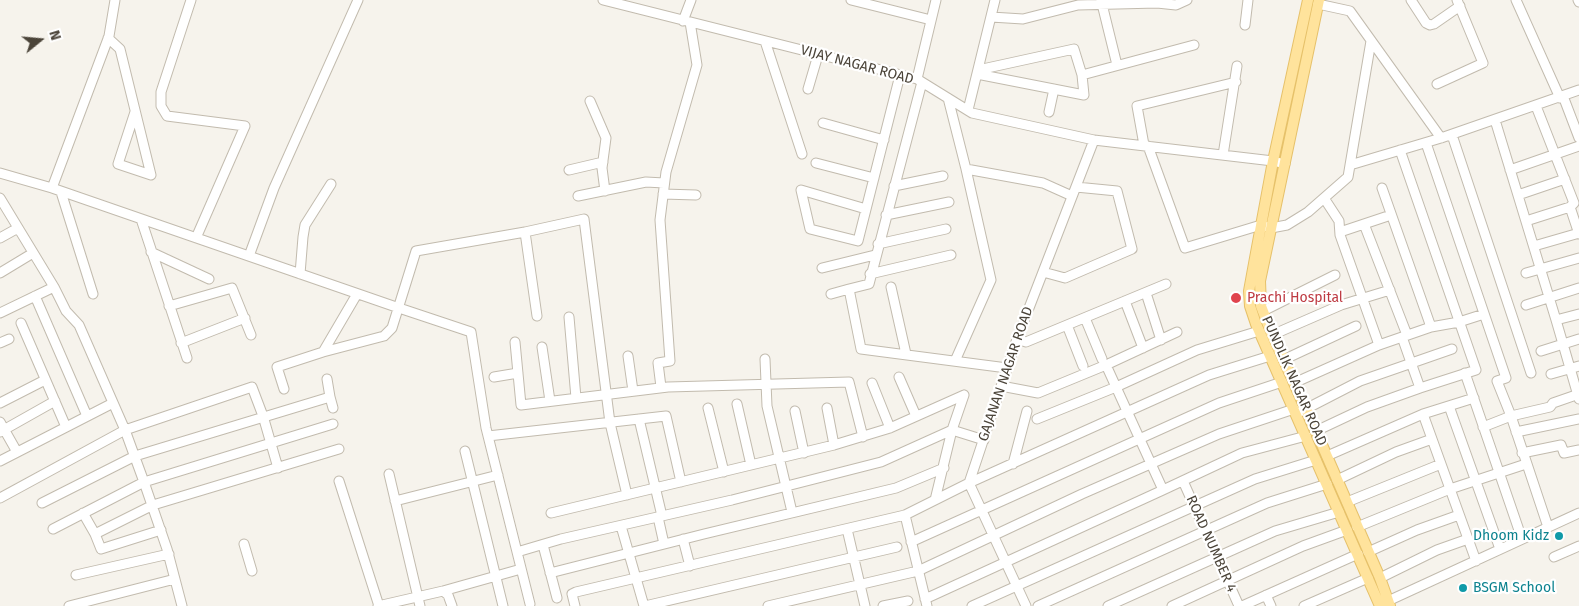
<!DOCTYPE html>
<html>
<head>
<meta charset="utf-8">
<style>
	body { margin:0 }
	#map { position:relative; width:1579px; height:606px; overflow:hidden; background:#f6f3ec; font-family:"Fira Sans",sans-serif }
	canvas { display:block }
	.north { position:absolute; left:15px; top:15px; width:50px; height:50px; -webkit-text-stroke:4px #fff; paint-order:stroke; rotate:73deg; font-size:14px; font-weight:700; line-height:20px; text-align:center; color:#4b4439 }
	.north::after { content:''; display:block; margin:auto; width:18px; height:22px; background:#4b4439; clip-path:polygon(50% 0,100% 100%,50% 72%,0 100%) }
</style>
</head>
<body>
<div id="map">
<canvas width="1579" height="606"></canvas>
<div class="north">N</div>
</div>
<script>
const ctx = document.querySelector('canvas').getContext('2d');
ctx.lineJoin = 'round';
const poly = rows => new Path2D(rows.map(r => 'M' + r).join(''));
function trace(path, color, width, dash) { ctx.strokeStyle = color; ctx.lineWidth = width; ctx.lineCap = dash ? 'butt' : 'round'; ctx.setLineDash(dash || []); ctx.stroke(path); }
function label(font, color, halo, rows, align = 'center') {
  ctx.font = font + ' "Fira Sans",sans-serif'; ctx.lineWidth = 4.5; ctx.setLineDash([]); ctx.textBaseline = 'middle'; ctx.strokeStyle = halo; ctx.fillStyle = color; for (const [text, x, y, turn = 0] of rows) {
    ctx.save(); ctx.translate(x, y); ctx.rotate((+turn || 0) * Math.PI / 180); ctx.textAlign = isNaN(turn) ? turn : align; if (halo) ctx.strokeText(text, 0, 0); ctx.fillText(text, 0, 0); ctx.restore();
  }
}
const minor = poly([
	[191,0,161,92,161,106,167,116,245,126,196,238],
	[603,0,917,79,972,113,1094,140,1273,161,1285,164],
	[851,0,931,20],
	[1101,0,1117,65],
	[1411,0,1426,23,1430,25,1434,24,1460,6],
	[1516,0,1560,98],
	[1578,0,1579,2],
	[1318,4,1350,11,1441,138],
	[991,17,1023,19,1078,5,1157,3,1176,5,1187,0],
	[683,21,691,0],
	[1245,25,1248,0],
	[108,38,120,49,151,175],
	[765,41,802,154],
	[977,74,1084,95,1082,75,1074,49,978,70],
	[1082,75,1194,45],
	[917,79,936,0],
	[922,82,869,284,849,289,861,349,1007,368],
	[1437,84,1483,63,1457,0],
	[808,89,818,55],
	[1563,96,1579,138],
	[948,98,966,169,991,280,955,361],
	[590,101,606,138,602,168,605,191],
	[1536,106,1574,203,1570,207,1579,234],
	[968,110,995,0],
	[135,112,118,164,151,175],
	[1049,112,1054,89],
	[1495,120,1556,320,1579,399],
	[823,123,884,140],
	[1452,135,1531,373],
	[1426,143,1506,378,1497,381,1511,416,1548,527],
	[1144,145,1137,106,1236,82],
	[1148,146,1185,248,1261,225,1271,228,1287,225,1308,212,1348,177,1371,41],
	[1223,155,1237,66],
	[816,163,874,178],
	[1350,165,1441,138,1579,90],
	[966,169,1043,183,1072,196],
	[569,170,603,162],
	[1510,170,1579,146],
	[0,173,52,188,399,308,471,332,486,428,530,604],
	[894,186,943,176],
	[52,188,109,36,115,0],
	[1382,188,1431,327],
	[61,192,93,294],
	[663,194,696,195],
	[1518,195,1565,179],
	[578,196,646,182,664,183],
	[0,198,54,287,66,311,79,325,125,430,144,482,167,549,182,606],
	[1324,198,1339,221,1340,235,1379,345],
	[866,209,801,190,810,229,858,241,900,75],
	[886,215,949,202],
	[141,219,187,358],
	[1526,221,1570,207],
	[1364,224,1407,335],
	[525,232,584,219,610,423,627,495],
	[1340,232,1391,215],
	[0,238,18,228],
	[878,244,946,229],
	[1534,246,1579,233],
	[151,252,209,279],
	[249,256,274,188,358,0],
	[822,268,875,255],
	[1043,272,1065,278,1132,249,1117,191,1076,187],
	[0,273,33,253],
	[1526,273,1579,258],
	[300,274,303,237,305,225,331,184],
	[870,274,951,255],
	[891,287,906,354],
	[1146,293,1161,340],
	[831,294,849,289],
	[35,296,87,416],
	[1125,301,1143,348],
	[1526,305,1579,288],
	[169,306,232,288,251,335],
	[1263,311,1335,275],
	[0,313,54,287],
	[569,317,576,398],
	[1085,318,1102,359],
	[1556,320,1579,314],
	[21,323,66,427],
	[1067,325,1083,366],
	[1272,335,1341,305,1390,290],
	[1402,337,1420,388],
	[1017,339,1026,342,1166,284],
	[515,342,521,405,668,387,849,382,863,437],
	[0,343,9,339],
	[181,343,245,318],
	[542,347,550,401],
	[1541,351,1579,339],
	[323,352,357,294],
	[628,356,633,391],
	[765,359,767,406,792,512],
	[1283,360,1356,326],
	[1106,365,1163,490],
	[1465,373,1522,539],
	[1551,374,1579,366],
	[494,377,518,373],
	[899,377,916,416],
	[327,379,330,397],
	[872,383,890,428],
	[1294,383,1379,345,1431,327,1459,322,1484,314],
	[1001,386,1038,393,1106,365,1177,332],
	[661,387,658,363,670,361,660,220,666,172,697,65,690,22],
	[284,389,277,367,323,352,384,336,392,328,416,251,525,232,537,316],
	[0,403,45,380],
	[737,404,751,465],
	[1449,406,1500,549],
	[708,408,724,472],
	[827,408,834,445],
	[795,411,804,453],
	[1296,414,1360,381,1452,349],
	[1423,414,1476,561],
	[639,419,662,516],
	[1037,419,1116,387,1197,350,1259,331],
	[0,422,17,452],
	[1483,427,1511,416,1550,407,1553,403,1579,394],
	[1316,431,1367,407,1420,388,1476,370,1400,150],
	[0,432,55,401],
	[1516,432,1579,419],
	[488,436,666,416,681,482],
	[465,451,503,606],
	[1522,453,1561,445,1564,453,1579,450],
	[1327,456,1423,414,1474,398],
	[0,461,113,403],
	[1013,464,1027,411],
	[389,474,420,606],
	[1337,480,1396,452,1432,439],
	[339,481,379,606],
	[1183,481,1239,606],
	[0,498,125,430,252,387,263,416,278,468],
	[935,500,952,430,964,395],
	[395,501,498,475],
	[1347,502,1441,464],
	[42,503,135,456,330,397,333,408],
	[83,513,95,534,101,549,161,530],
	[551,513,834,445,890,428,964,395],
	[905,515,927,606],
	[658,517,664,544],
	[621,526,644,606],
	[1357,527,1450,489,1526,464],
	[53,529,144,482,333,424],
	[847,529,865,606],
	[95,534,153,505,339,449],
	[683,539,690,566],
	[911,542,1219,403,1282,382],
	[244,544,252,571],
	[543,545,557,598],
	[517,552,561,539,732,500,881,462,952,430,984,440],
	[1368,552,1417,530,1459,515],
	[1554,557,1579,546],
	[550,573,704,534,896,488,944,468],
	[76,575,169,554],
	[1380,578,1437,550,1468,539],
	[443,591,448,595,452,606],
	[1266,595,1271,606],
	[925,599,1163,490,1242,453,1306,436],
	[69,606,175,579],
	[378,606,443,591,521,569],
	[575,606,572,594,576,592,905,515,969,483,1209,375,1270,356],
	[645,606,897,547],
	[768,606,918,571,1082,494,1219,434,1294,409],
	[883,606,908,601],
	[972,606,1255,479,1316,460],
	[1026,606,969,483,1017,339,1094,140],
	[1038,606,1267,503,1327,484],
	[1108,606,1275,531,1339,512],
	[1172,606,1303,546,1347,530],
	[1242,606,1358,554],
	[1304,606,1368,578],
	[1384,606,1388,601,1579,513]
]);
const major = poly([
	[1308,0,1273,161,1255,258,1249,291,1250,306,1256,324,1380,606],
	[1319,0,1260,281,1261,306,1272,335,1316,431,1380,578,1390,606]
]);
const markers = [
	[1236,298,6,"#e0444e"],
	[1559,536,5,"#0f9aa8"],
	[1463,588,5,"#0f9aa8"]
];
const streetNames = [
	["VIJAY NAGAR ROAD",857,65,15],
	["GAJANAN NAGAR ROAD",1006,374,-71],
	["PUNDLIK NAGAR ROAD",1294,381,66],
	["ROAD NUMBER 4",1211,544,66]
];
const healthNames = [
	["Prachi Hospital",1247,298]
];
const cultureNames = [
	["Dhoom Kidz",1549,536],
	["BSGM School",1473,588,"left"]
];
trace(minor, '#c2bbae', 11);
trace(major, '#e6c16a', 12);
trace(minor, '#fff', 9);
trace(major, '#ffe39c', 10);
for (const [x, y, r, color] of markers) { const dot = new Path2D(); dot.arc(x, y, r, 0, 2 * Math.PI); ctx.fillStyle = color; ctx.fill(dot); trace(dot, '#fff', 2); }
label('14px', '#4b4439', '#fff', streetNames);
label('14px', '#be3a42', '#fff', healthNames, 'left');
label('14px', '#0d838f', '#fff', cultureNames, 'right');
</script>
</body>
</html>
